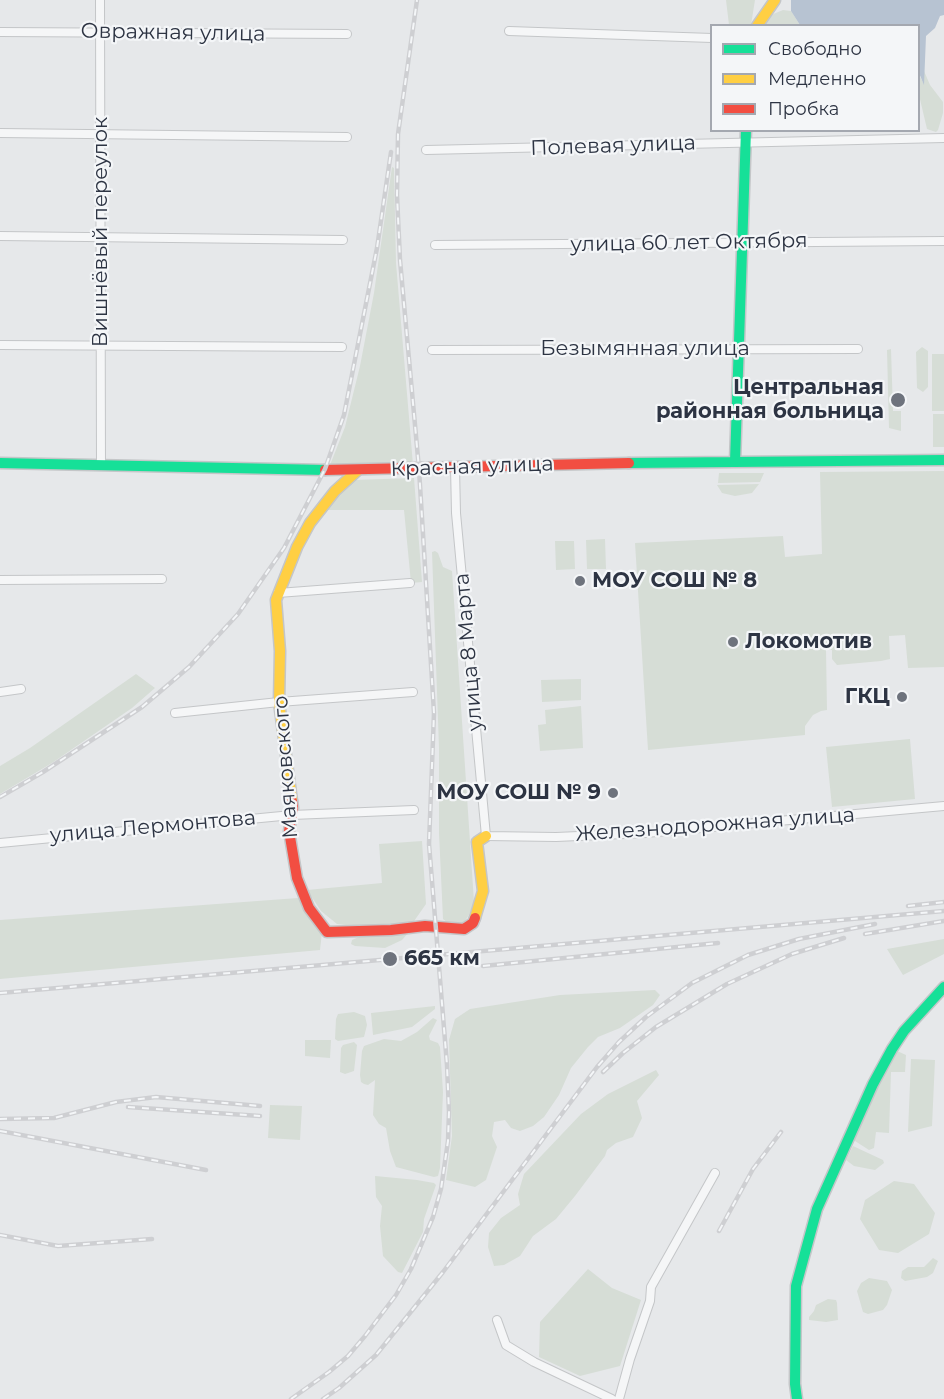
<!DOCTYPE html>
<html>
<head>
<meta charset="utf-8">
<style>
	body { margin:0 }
	#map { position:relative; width:944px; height:1399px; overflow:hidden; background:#e6e8ea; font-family:Montserrat,sans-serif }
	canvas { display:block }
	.legend { position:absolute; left:710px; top:24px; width:210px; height:108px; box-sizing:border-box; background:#f4f6f8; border:2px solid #a4a8b0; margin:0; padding:8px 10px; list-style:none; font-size:18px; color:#2d3443 }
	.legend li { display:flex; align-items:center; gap:12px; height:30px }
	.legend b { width:30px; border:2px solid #a4a8b0 }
</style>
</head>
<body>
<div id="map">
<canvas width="944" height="1399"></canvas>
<ul class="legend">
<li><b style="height:8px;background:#16e098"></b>Свободно</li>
<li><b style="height:8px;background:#ffcf43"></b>Медленно</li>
<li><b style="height:8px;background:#f24e42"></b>Пробка</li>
</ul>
</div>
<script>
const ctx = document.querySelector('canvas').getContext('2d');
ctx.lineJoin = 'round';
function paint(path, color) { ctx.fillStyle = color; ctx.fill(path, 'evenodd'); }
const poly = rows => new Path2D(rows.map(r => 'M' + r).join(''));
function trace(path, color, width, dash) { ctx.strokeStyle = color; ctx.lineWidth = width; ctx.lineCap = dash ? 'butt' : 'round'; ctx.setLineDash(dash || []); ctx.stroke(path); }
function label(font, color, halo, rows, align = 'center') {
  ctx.font = font + ' Montserrat,sans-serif'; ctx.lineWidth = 4.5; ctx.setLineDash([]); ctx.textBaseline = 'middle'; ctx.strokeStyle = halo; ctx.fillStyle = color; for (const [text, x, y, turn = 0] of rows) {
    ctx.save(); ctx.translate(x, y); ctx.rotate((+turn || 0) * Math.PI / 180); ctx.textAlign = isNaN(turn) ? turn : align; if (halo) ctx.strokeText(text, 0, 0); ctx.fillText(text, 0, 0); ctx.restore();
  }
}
const green = poly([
	[726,0,755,0,751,25,729,25],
	[783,10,791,11,800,25,763,26,771,15],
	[924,71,930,85,943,102,943,113,938,130,936,132,927,129,919,95,918,73,924,84],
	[392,167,394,168,396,263,413,465,330,465,345,427,360,366,374,293],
	[922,347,928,351,928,387,923,392,917,388,916,352],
	[891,349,893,411,901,411,901,431,889,428,887,350],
	[932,354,944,354,944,411,932,411],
	[933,414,944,414,944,447,933,447],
	[944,471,944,667,908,668,905,635,889,636,890,659,881,661,837,665,832,659,832,650,826,650,827,710,821,711,813,715,805,726,805,735,648,750,635,543,783,536,785,557,822,554,820,472],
	[719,473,764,473,760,482,718,483],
	[414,478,422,582,411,583,404,510,324,510,353,480],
	[759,484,752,493,735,496,722,493,717,485],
	[605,539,606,569,587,569,586,540],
	[555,541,574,541,575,569,556,570],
	[435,551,438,553,443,567,452,571,474,902,469,915,465,921,459,925,449,924,443,919,439,833,439,748,432,552],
	[136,674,155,688,132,708,52,763,0,794,0,766,30,748],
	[581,679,581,700,542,702,541,680],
	[581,706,583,748,540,751,538,725,546,724,545,710],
	[910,739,915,799,832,807,826,747],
	[422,841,426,904,412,924,362,927,337,924,321,911,307,890,382,883,379,844],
	[298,898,322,932,320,950,0,979,0,920],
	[409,932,402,940,385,948,355,946,351,944,352,940,361,936],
	[944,939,944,954,903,975,887,949],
	[655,990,660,995,653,1005,620,1028,598,1037,588,1047,571,1068,559,1095,544,1117,533,1126,520,1131,511,1128,505,1120,494,1122,492,1136,497,1147,486,1180,475,1187,446,1180,452,1136,449,1040,455,1019,470,1009,560,995],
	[435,1006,435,1009,412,1027,373,1035,371,1013],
	[354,1012,365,1016,367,1025,364,1037,338,1041,335,1039,336,1019,338,1014],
	[433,1018,437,1020,429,1036,430,1040,438,1043,440,1047,443,1092,440,1168,438,1176,434,1177,396,1167,390,1151,386,1128,379,1124,373,1115,375,1080,368,1085,364,1084,361,1082,360,1075,362,1051,364,1046,384,1039,401,1041,417,1032],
	[305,1040,331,1040,330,1058,305,1056],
	[354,1042,357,1045,354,1071,345,1074,340,1072,341,1048,343,1045],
	[895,1050,906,1055,905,1072,891,1072,889,1133,876,1132,874,1148,869,1150,855,1141,854,1138],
	[911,1059,935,1060,932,1126,908,1132],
	[656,1070,659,1075,637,1101,642,1118,633,1137,616,1143,607,1150,605,1156,575,1196,556,1219,533,1236,520,1256,504,1265,494,1266,488,1247,489,1233,501,1218,520,1205,518,1194,524,1174,581,1114,608,1094],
	[270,1105,302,1106,300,1140,268,1138],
	[853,1146,883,1160,884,1163,875,1170,854,1166,846,1160],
	[375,1176,417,1180,434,1183,436,1185,424,1219,423,1232,402,1273,398,1272,383,1256,380,1226,382,1206,376,1197],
	[894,1181,914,1184,935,1213,929,1234,898,1253,879,1250,860,1219,865,1200],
	[933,1258,938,1261,933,1273,927,1277,905,1281,901,1278,902,1271,908,1267,924,1267],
	[588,1269,612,1288,641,1300,620,1366,580,1376,539,1357,540,1322],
	[869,1278,887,1281,892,1290,887,1305,883,1310,868,1314,863,1312,857,1291,861,1283],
	[828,1299,836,1300,837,1303,838,1320,826,1322,809,1320,809,1317,814,1311,816,1305]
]);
const water = poly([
	[791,0,944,0,944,15,940,16,935,28,926,36,924,85,919,73,918,26,800,25,791,11]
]);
const street = poly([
	[100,0,101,465],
	[509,31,712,38],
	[0,32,347,34],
	[0,133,347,137],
	[426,150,944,138],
	[0,236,343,240],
	[435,245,944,241],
	[0,345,342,347],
	[432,350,858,349],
	[455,467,456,513,486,836,556,837,646,833,944,806],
	[0,580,162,579],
	[278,593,410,583],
	[0,692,21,689],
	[175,713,279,702,413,692],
	[0,843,292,815,414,810],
	[497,1320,506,1345,534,1362,612,1399],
	[619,1399,630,1359,650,1301,651,1287,715,1173]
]);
const fast = poly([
	[735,462,746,130],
	[0,463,325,470],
	[629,463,944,460],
	[797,1399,795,1384,796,1286,817,1209,873,1084,892,1049,904,1031,944,987]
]);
const slow = poly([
	[757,26,775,0],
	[292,801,279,702,280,651,276,600,297,547,310,523,335,491,357,471],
	[475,918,483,891,477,842,486,836]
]);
const jam = poly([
	[325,470,629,463],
	[292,801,293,808,289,831,297,878,309,908,327,932,391,930,425,926,464,929,473,923,475,918]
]);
const rail = poly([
	[0,797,43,772,142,707,189,667,238,614,284,548,325,469,344,415,377,248,391,152],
	[908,906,944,902],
	[865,934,944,921],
	[483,966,718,943],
	[0,993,944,911],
	[603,1072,623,1053,656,1027,727,984,792,954,844,938],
	[128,1107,260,1116],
	[0,1119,54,1118,116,1102,156,1097,260,1106],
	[0,1131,206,1170],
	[719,1231,753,1169,781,1132],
	[0,1235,58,1246,152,1239],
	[291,1399,329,1372,348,1356,365,1336,396,1295,411,1269,433,1217,441,1189,448,1141,449,1112,447,1065,429,844,434,713,419,469,400,260,397,195,398,134,417,0],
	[323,1399,339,1388,376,1355,443,1272,597,1067,619,1042,646,1017,692,983,748,955,799,939,875,924]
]);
const markers = [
	[898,400,8,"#6e737d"],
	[580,581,6,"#6e737d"],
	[733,642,6,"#6e737d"],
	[902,697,6,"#6e737d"],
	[613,793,6,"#6e737d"],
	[390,959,8,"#6e737d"]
];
const streetNames = [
	["Овражная улица",173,33,1],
	["Полевая улица",613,146,-2],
	["Вишнёвый переулок",101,232,-90],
	["улица 60 лет Октября",689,243,-1],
	["Безымянная улица",645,349],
	["Красная улица",472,467,-2],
	["улица 8 Марта",469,652,-95],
	["Маяковского",286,767,-94],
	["Железнодорожная улица",715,825,-4],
	["улица Лермонтова",153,827,-5]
];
const poiNames = [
	["Центральная",884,388],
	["районная больница",884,412],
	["МОУ СОШ № 8",592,581,"left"],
	["Локомотив",745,642,"left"],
	["ГКЦ",890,697],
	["МОУ СОШ № 9",601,793],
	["665 км",404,959,"left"]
];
paint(green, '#d6ddd6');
paint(water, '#b7c3d2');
trace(street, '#c4c6c8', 10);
trace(fast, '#c4c6c8', 13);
trace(slow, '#c4c6c8', 13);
trace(jam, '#c4c6c8', 13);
trace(street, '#f5f6f7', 8);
trace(fast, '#16e098', 10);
trace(slow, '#ffcf43', 10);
trace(jam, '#f24e42', 10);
trace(rail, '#cecfd2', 4.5);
trace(rail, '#f4f6f8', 2, [7]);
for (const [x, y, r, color] of markers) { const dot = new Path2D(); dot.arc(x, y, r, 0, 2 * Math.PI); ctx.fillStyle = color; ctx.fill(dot); trace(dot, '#f4f6f8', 2); }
label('21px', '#2d3443', '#f4f6f8', streetNames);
label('bold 21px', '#2d3443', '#f4f6f8', poiNames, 'right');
</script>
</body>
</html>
